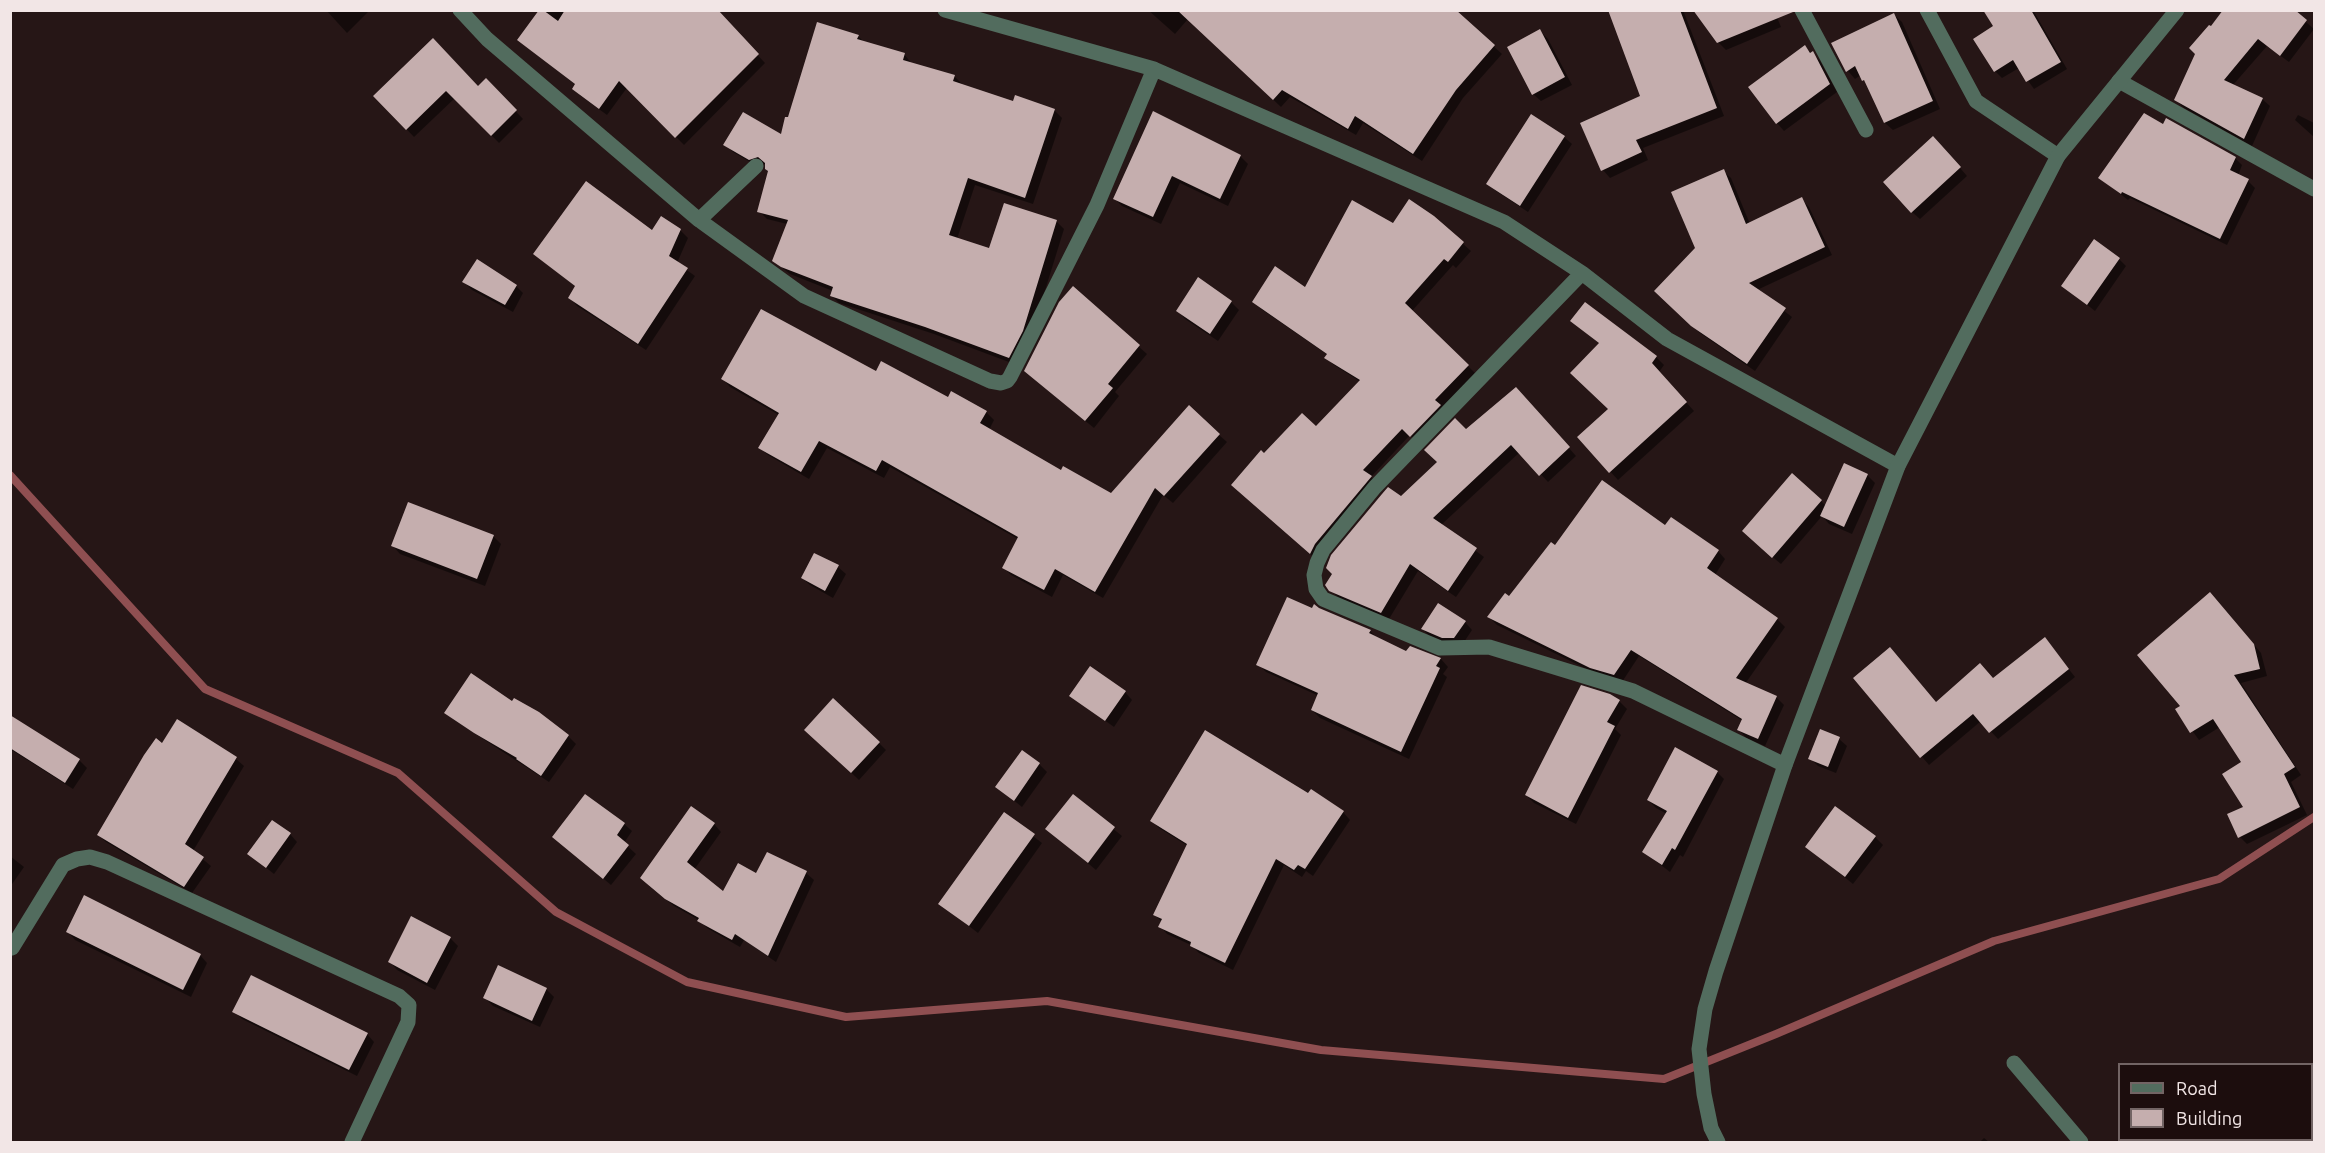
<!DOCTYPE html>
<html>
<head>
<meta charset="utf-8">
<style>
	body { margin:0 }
	#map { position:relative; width:2325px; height:1153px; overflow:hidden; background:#261616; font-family:Ubuntu,sans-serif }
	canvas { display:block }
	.frame { position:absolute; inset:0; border:12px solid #f2e6e6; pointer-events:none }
	.legend { position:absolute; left:2118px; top:1063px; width:195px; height:78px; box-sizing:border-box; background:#1c0d0d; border:2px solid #726464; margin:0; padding:8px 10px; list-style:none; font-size:18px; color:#f2e6e6 }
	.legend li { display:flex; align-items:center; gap:12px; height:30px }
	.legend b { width:30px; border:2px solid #726464 }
</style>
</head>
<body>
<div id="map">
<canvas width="2325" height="1153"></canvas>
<div class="frame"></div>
<ul class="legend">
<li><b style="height:8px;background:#526c5e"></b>Road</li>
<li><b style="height:16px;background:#c5aeae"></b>Building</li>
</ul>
</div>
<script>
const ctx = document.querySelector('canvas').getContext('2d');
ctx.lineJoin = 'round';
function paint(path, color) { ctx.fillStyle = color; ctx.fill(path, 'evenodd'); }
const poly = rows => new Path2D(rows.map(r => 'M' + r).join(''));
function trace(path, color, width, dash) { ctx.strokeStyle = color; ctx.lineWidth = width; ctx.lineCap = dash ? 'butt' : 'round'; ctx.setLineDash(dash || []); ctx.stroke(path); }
const shadow = poly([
	[326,10,370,10,347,33],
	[541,10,684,10,607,115,581,96,574,89,576,85,518,40],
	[1148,10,1454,10,1502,54,1463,98,1422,161,1363,123,1356,135,1290,97,1281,107,1188,19,1175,34],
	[1611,10,1683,10,1724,116,1643,148,1648,160,1610,178,1603,170,1642,97],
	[1774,10,1781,27,1726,50,1718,42],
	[1985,10,2033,10,2067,69,2034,89,2019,68,2002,78,1995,71,1975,40,1995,27],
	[2292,10,2314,29,2289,62,2267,46,2233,85,2262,99,2270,106,2252,146,2184,108,2176,100],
	[719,14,765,63,684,145,634,94],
	[1894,15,1902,22,1940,109,1893,130,1885,123,1868,85,1861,75,1855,79,1848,71,1833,44],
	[1540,31,1548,39,1572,85,1541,101,1533,94],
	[858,36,865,43,904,54,912,64,954,76,962,84,1014,103,1054,110,1062,118,1033,204,975,185,957,239,990,250,1056,221,1064,229,1030,339,1017,365,934,334,839,303,832,296,833,291,790,274,774,261,787,224,767,219,759,211,770,172,766,165,763,163,757,166,733,152,725,144,781,136,789,119],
	[1805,47,1820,61,1837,92,1784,131,1777,123],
	[486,80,523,119,499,143,455,98,414,137,375,96,478,88],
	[1154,113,1240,156,1248,164,1228,206,1180,183,1161,224,1122,206,1115,199],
	[2298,115,2314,123,2314,137,2295,120],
	[2164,127,2235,158,2242,165,2238,176,2248,181,2255,188,2227,245,2130,198,2128,200,2100,178],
	[1564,137,1572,144,1528,212,1496,191,1488,184],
	[1941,146,1967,176,1920,219,1912,212],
	[1723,171,1731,178,1750,224,1801,199,1809,207,1832,255,1757,290,1792,317,1755,371,1700,333,1656,291,1697,249],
	[1433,217,1471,251,1456,268,1453,265,1412,311,1475,373,1419,443,1410,435,1371,477,1379,485,1318,561,1241,492,1264,455,1317,429,1361,382,1334,365,1326,358,1328,355,1261,309,1254,301,1306,289,1393,225],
	[680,230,688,238,677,263,695,276,646,350,577,306,570,298,576,287,535,254,652,232],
	[2119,259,2126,266,2095,311,2063,286],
	[464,282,516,286,523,293,513,312,472,290],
	[1073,288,1147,354,1115,392,1119,396,1094,428,1034,379],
	[1231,302,1239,310,1218,341,1185,319,1178,311],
	[1585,304,1656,357,1664,365,1659,372,1694,411,1618,480,1579,437,1610,409,1600,344,1572,321],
	[876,373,986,412,994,420,989,430,1061,472,1111,495,1219,435,1227,442,1173,503,1163,495,1103,598,1063,575,1052,597,1011,575,1003,567,1018,539,890,467,884,478,827,448,809,479,768,455,760,448,779,415,730,387,723,379],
	[1523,396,1576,456,1548,482,1520,452,1441,525,1484,557,1456,597,1418,571,1389,619,1339,598,1331,590,1401,497,1438,462,1466,431],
	[1867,475,1875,483,1852,534,1829,524,1822,516,1781,564,1751,539,1821,501,1826,506],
	[1666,528,1718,551,1725,559,1715,575,1777,619,1785,627,1745,684,1776,697,1784,705,1765,746,1746,738,1739,730,1743,721,1639,656,1622,682,1599,675,1497,625,1489,617,1510,598,1555,547],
	[493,536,501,544,485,586,400,554,393,546],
	[838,567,846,574,833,598,810,585,802,578],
	[2218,602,2261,653,2267,676,2241,683,2301,775,2291,782,2307,815,2247,844,2240,837,2245,807,2243,762,2220,727,2199,740,2177,710,2182,706],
	[1318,609,1370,631,1378,639,1407,653,1410,648,1441,659,1448,667,1443,674,1447,677,1409,759,1320,718,1312,710,1319,696,1266,672,1258,664,1312,610],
	[1465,622,1472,630,1462,645,1451,645,1430,637,1423,629],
	[2045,639,2075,677,1998,739,1981,721,1929,765,1855,678,1937,703,1993,679],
	[1125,692,1132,700,1114,727,1071,696],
	[1619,701,1627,709,1615,729,1621,735,1576,824,1534,803,1526,795],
	[513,703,568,736,576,744,549,782,454,720,446,713],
	[10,716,79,760,87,768,73,789,10,749],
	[814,737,879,743,886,750,859,780],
	[1839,739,1847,746,1836,773,1818,766,1810,758],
	[163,745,236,759,244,766,193,851,211,866,192,893,106,842,98,835],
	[1039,764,1047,772,1022,807,997,787],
	[1717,772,1724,779,1683,857,1680,855,1670,872,1644,852,1667,814,1656,808,1648,800],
	[1309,795,1343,812,1350,820,1313,876,1306,871,1302,877,1284,865,1233,970,1199,953,1191,945,1167,934,1160,926,1162,922,1155,915,1188,846,1159,828,1152,821],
	[1073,796,1122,836,1096,870,1047,829],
	[1004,814,1042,843,978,933,940,904],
	[624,824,632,831,624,843,636,854,611,885,554,837],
	[714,824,721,832,694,870,723,893,757,875,767,854,806,873,814,880,776,962,744,940,740,947,707,928,699,920,674,906,649,886],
	[290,834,297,842,274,874,249,854],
	[1875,837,1883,845,1853,884,1807,847],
	[10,856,24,867,10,887],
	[68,932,200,955,207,963,191,997,75,940],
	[450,938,458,946,435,990,397,970,390,962],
	[546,989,554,997,540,1027,493,1006,485,998],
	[234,1011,367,1034,374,1042,357,1076,242,1019],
	[1984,1138,1989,1142,1980,1142],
	[2152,1140,2222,1140,2220,1142,2149,1142]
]);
const stream = poly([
	[10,475,205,689,398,773,556,912,687,982,846,1017,1047,1001,1321,1050,1664,1079,1776,1034,1994,941,2219,879,2314,817]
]);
const building = poly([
	[539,10,543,10,558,21,565,10,718,10,759,54,675,138,619,81,599,109,572,89,575,84,517,40],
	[1177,10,1456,10,1495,45,1456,90,1413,154,1355,116,1348,129,1282,90,1273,100],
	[1608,10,1680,10,1717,108,1636,140,1642,152,1601,171,1580,123,1640,96],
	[1693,10,1792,10,1793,12,1717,43],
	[1983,10,2031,10,2061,62,2026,82,2013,60,1994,72,1973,39,1993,26],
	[2223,10,2295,10,2307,20,2280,56,2258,39,2224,80,2263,98,2244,139,2174,100,2195,54,2189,48,2209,25,2211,26],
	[1894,13,1933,101,1884,123,1864,80,1862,81,1855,66,1846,72,1831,43],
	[817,22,859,35,857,39,905,53,903,60,955,75,953,81,1013,101,1015,95,1055,109,1025,198,968,178,949,235,989,248,1004,203,1057,220,1023,331,1009,358,925,327,830,296,833,287,781,267,772,261,788,220,757,212,768,171,765,169,765,163,758,157,749,160,723,145,743,112,781,134,785,117,788,117],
	[1540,29,1565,77,1532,95,1507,47],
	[433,38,478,86,486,78,517,110,491,136,446,91,406,130,373,96],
	[1805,45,1810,53,1813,51,1830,84,1776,124,1748,87],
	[1153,111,1241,155,1220,199,1172,176,1153,217,1113,199],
	[2144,113,2163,124,2166,118,2236,157,2230,170,2249,179,2220,239,2122,192,2121,194,2098,178],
	[1531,114,1565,136,1520,206,1486,184],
	[1933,136,1961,167,1911,213,1883,182],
	[1724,169,1746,224,1802,197,1825,247,1749,283,1786,308,1747,364,1691,326,1654,291,1695,248,1671,192],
	[586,181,652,230,661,216,681,229,669,256,688,268,638,344,568,298,575,286,533,254],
	[1409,199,1434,216,1464,242,1448,262,1444,259,1405,303,1469,365,1435,400,1441,405,1410,437,1402,429,1363,470,1372,476,1315,544,1310,554,1231,485,1261,450,1264,453,1302,413,1316,426,1360,380,1324,358,1327,354,1252,302,1275,266,1305,287,1352,200,1393,223],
	[2094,239,2120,258,2087,305,2061,286],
	[477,259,517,285,505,305,462,282],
	[1198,277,1232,301,1210,334,1176,311],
	[1073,286,1140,345,1108,384,1113,388,1085,421,1024,371,1059,302],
	[1585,302,1657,356,1652,363,1687,402,1609,473,1577,437,1608,409,1570,373,1599,343,1570,321],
	[761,309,876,371,881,361,948,397,951,391,987,411,980,423,1061,470,1063,466,1111,493,1189,405,1220,434,1164,496,1155,488,1095,592,1055,569,1044,590,1002,568,1018,537,882,460,876,471,819,441,801,472,758,448,779,413,721,379],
	[1516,387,1570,447,1539,476,1511,445,1433,518,1477,548,1448,591,1410,564,1381,613,1329,591,1325,585,1332,574,1326,568,1331,555,1382,494,1388,487,1401,496,1437,462,1424,450,1455,418,1466,429],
	[1844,463,1868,474,1844,527,1820,516],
	[1792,473,1822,500,1772,558,1742,531],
	[1602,480,1665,525,1671,517,1719,550,1707,568,1778,618,1736,678,1777,696,1758,739,1737,730,1742,719,1631,650,1614,675,1590,668,1487,617,1505,593,1509,596,1551,542,1555,545],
	[408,502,494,535,477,579,391,546],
	[814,553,839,565,825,591,801,578],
	[2210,592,2254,644,2260,669,2234,675,2295,767,2284,774,2300,807,2238,838,2227,814,2243,807,2222,774,2241,762,2213,719,2190,733,2175,709,2180,706,2137,655],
	[1287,597,1312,608,1314,604,1319,608,1371,630,1369,633,1406,651,1410,646,1441,658,1436,666,1440,668,1401,752,1311,710,1318,693,1256,665],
	[1438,603,1466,621,1454,638,1442,638,1421,629],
	[2045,637,2069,669,1989,733,1973,714,1920,758,1853,678,1890,647,1936,702,1980,663,1993,678],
	[1090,666,1126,691,1105,721,1069,696],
	[471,673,512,701,514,698,539,712,569,735,541,776,516,759,517,758,474,733,444,713],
	[1581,685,1610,694,1620,700,1607,722,1615,726,1568,818,1525,795],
	[833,698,880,742,851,773,804,730],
	[10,715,80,759,65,783,10,748],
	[177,719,237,757,185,844,204,857,184,887,97,835,144,755,156,738,162,743],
	[1820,729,1840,737,1828,767,1808,759],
	[1205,730,1308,793,1311,789,1344,811,1305,869,1298,865,1294,870,1276,859,1225,963,1190,946,1191,942,1158,927,1162,919,1153,915,1187,844,1150,821],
	[1675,747,1718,771,1675,850,1672,848,1662,865,1642,852,1667,811,1647,800],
	[1022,750,1040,763,1014,801,995,787],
	[585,794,625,823,617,835,629,845,603,879,552,837],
	[1073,794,1115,827,1088,863,1045,829],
	[691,806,715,823,687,862,723,891,738,863,756,873,767,852,807,871,768,956,735,934,732,940,697,921,699,918,665,899,640,878],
	[1835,806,1876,836,1845,877,1805,847],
	[1004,812,1035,834,969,926,938,904],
	[272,820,291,833,266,868,247,854],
	[84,895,201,954,183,990,66,932],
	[411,916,451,937,427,983,388,962],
	[498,965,547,988,532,1021,483,998],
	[251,975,368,1033,349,1070,232,1012]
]);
const minor = poly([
	[460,10,487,39,699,220,804,296,990,381,1001,383,1007,381,1010,377,1097,205,1154,69],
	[945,10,1154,69,1504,222,1582,273,1667,339,1898,466],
	[1802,10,1866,130],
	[1927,10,1976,101,2058,156],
	[2119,81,2314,189],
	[699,220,756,166],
	[1582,273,1375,487,1323,550,1317,563,1314,575,1316,589,1323,599,1440,648,1489,647,1633,691,1785,765],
	[12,948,63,865,77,859,90,857,107,862,399,996,409,1005,408,1022,352,1142],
	[2014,1063,2081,1142]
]);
const tertiary = poly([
	[1718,1142,1711,1128,1704,1094,1699,1049,1705,1009,1716,971,1785,765,1898,466,2058,156,2177,10]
]);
paint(shadow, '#0007');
trace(stream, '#8f4f51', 8);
paint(building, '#c5aeae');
trace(minor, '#526c5e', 15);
trace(tertiary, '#526c5e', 15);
</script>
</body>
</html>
